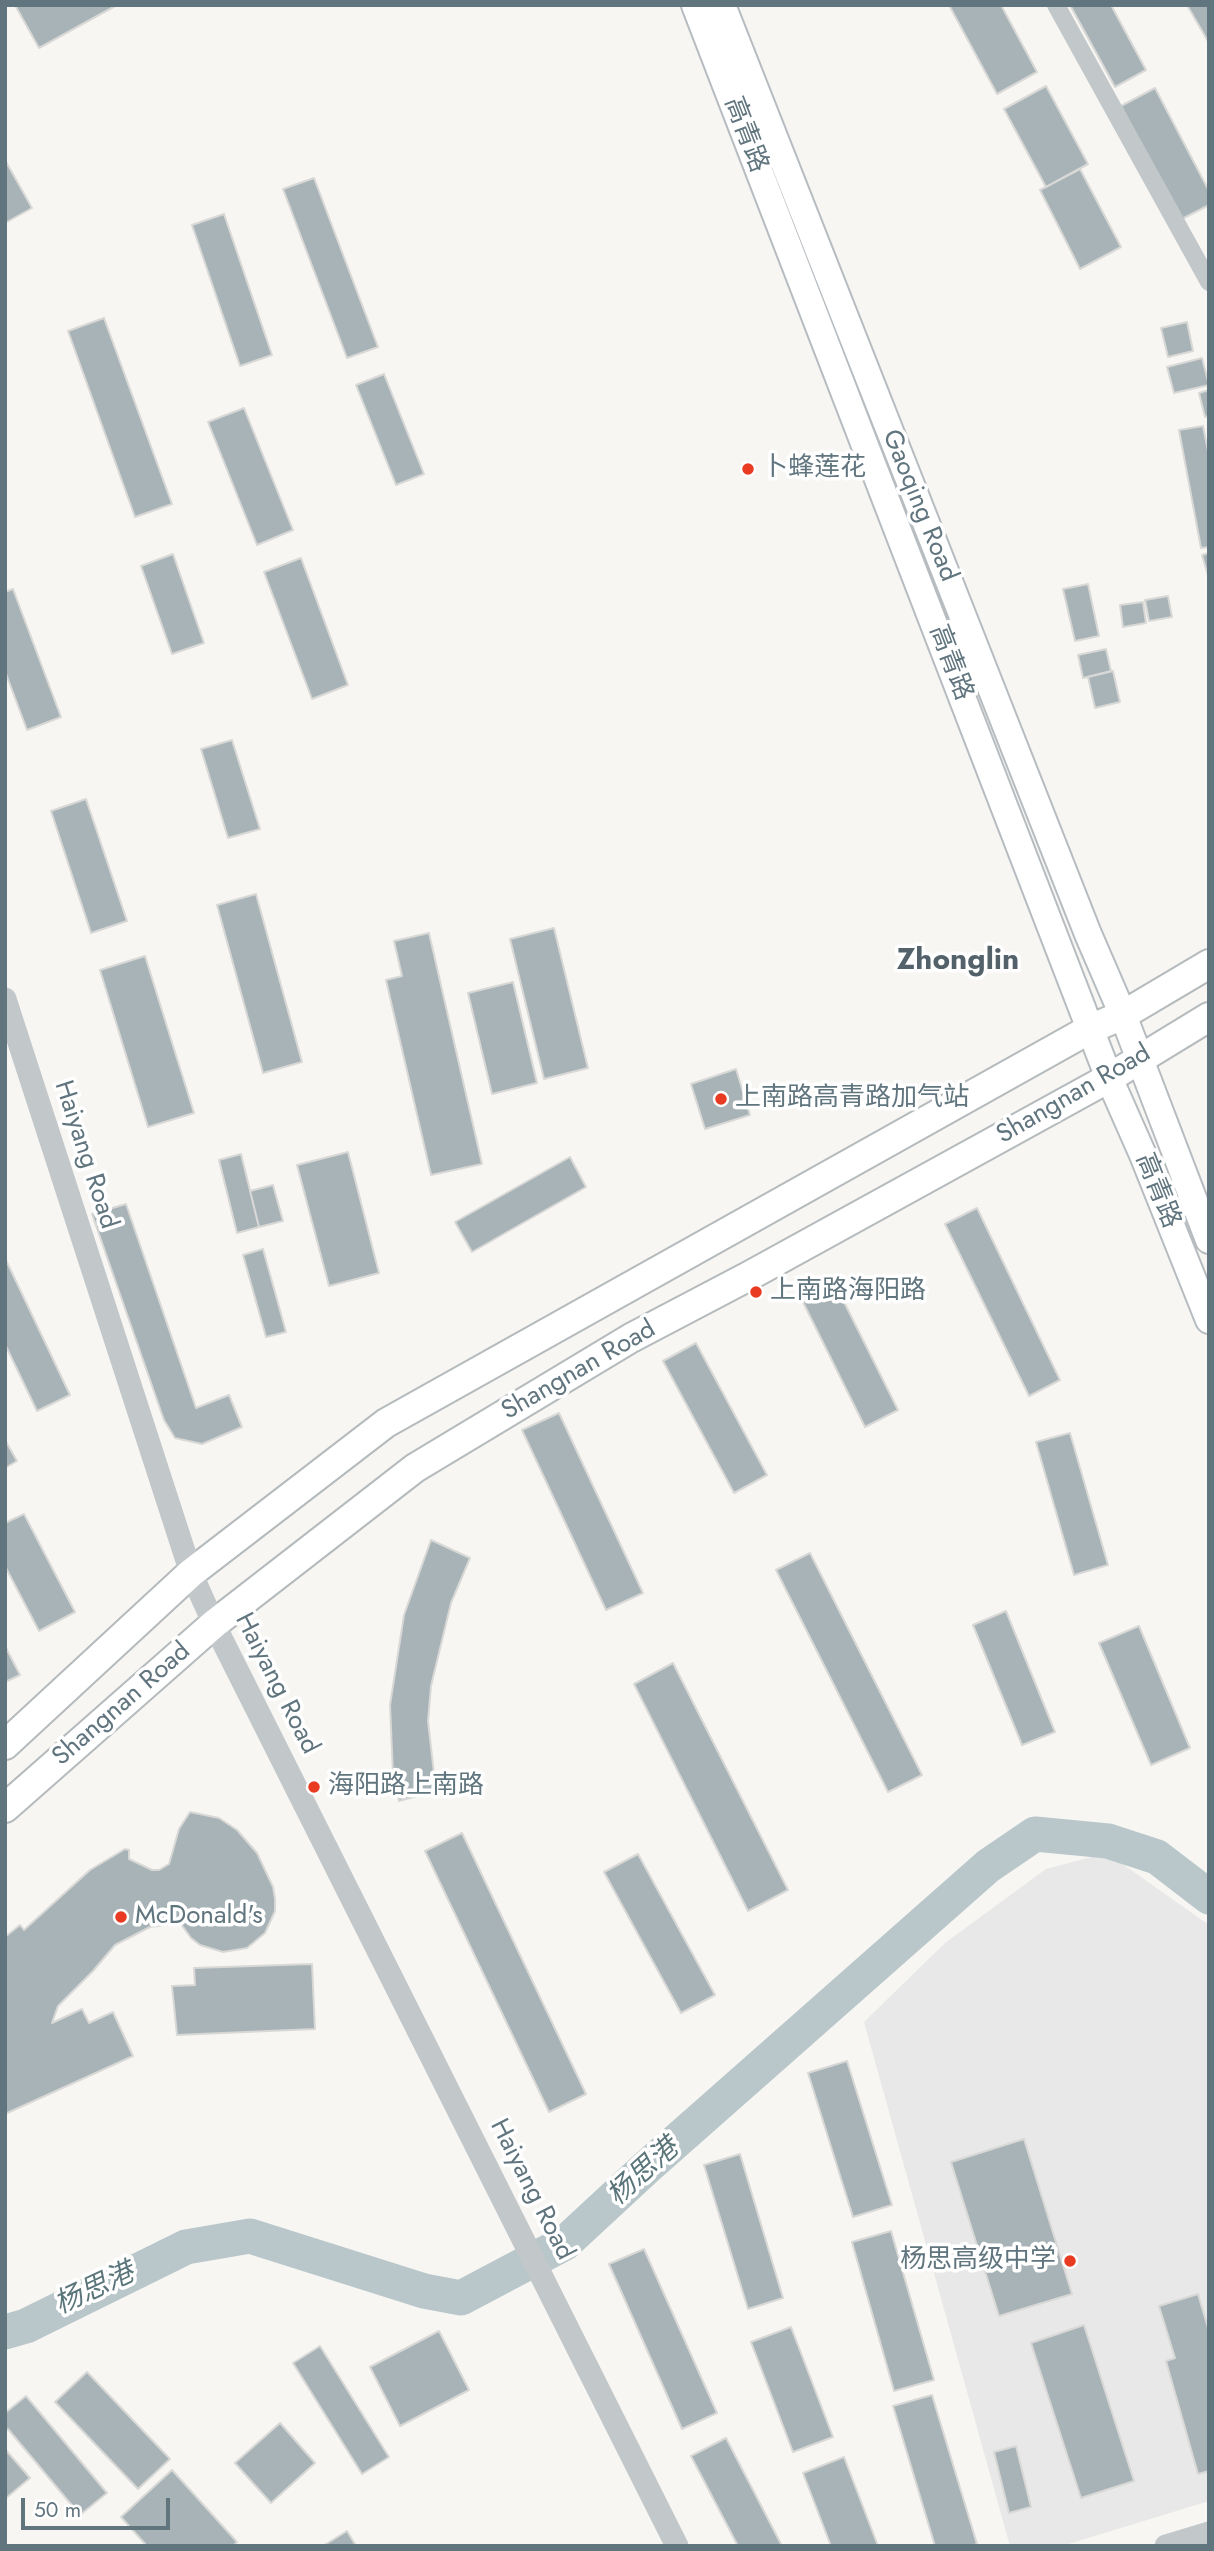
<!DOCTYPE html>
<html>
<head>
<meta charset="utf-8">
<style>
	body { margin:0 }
	#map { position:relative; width:1214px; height:2551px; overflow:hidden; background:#f7f6f3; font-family:Jost,sans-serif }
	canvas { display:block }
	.frame { position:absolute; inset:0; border:7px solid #61757f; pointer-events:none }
	.scale { position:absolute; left:21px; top:2498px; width:149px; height:32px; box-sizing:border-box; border:4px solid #61757f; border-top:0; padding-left:9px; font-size:21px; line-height:24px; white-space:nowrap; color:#61757f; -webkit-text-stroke:5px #fff; paint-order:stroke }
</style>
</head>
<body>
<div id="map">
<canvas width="1214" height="2551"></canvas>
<div class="frame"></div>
<div class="scale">50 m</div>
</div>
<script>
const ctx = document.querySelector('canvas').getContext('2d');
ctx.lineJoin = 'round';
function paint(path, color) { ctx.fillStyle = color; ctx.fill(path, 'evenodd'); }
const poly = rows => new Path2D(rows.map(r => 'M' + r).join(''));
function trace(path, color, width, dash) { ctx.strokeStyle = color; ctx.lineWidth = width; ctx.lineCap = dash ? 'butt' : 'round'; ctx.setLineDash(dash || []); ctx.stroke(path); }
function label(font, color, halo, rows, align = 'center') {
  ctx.font = font + ' Jost,"Noto Sans SC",sans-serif'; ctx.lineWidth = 7; ctx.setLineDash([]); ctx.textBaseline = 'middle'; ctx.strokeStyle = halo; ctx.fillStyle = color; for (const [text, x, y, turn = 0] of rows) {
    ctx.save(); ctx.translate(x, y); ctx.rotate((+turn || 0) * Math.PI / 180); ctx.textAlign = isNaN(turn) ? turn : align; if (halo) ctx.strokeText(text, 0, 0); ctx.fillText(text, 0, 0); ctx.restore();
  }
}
const built = poly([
	[1107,1853,1209,1925,1209,2501,1062,2546,1010,2546,864,2022,945,1943,1046,1869]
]);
const river = poly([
	[5,2332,26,2326,186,2247,250,2236,424,2291,461,2298,565,2243,647,2167,988,1866,1035,1834,1108,1841,1157,1857,1209,1897]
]);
const building = poly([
	[15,5,117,5,39,48,15,5],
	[949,5,1001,5,1037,72,997,94,949,5],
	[1070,5,1111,5,1146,70,1115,87,1070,5],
	[1187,5,1209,5,1209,43,1187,5],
	[1046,86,1088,164,1046,187,1004,109,1046,86],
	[1155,88,1209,191,1209,205,1180,220,1121,106,1155,88],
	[5,160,32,208,5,223,5,160],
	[1080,169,1121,247,1080,269,1040,190,1080,169],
	[314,178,378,347,347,358,283,189,314,178],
	[224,214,272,355,240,366,192,225,224,214],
	[104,318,172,504,135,517,68,331,104,318],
	[1187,322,1193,351,1168,357,1161,328,1187,322],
	[1202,358,1209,385,1174,393,1167,367,1202,358],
	[384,374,424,474,396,485,356,385,384,374],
	[1209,390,1209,416,1205,417,1199,393,1209,390],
	[244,408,293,530,257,545,208,422,244,408],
	[1203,426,1209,456,1209,547,1201,548,1179,430,1203,426],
	[1209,553,1209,579,1202,555,1209,553],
	[173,554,204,643,172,654,141,566,173,554],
	[301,558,348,685,312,699,264,572,301,558],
	[1088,584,1099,636,1075,641,1063,589,1088,584],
	[13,589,61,717,27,730,5,671,5,592,13,589],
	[1168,596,1172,617,1149,621,1145,600,1168,596],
	[1143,602,1146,623,1123,627,1120,605,1143,602],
	[1106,649,1111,671,1083,678,1078,655,1106,649],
	[1113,671,1120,702,1095,708,1088,677,1113,671],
	[232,740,260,829,228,838,201,749,232,740],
	[86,799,127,921,91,933,51,811,86,799],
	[256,894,302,1062,263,1073,217,905,256,894],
	[554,928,588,1068,544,1079,510,939,554,928],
	[429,933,482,1164,431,1175,386,980,402,976,394,941,429,933],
	[145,956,194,1113,148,1127,100,970,145,956],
	[513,982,537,1083,492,1094,468,993,513,982],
	[736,1069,750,1115,705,1129,691,1084,736,1069],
	[348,1152,379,1273,329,1286,297,1165,348,1152],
	[241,1154,259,1227,237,1233,219,1160,241,1154],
	[570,1157,586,1187,472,1252,455,1222,570,1157],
	[273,1185,283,1221,259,1227,250,1191,273,1185],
	[126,1204,196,1408,229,1395,242,1427,202,1444,175,1438,164,1420,92,1214,126,1204],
	[977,1208,1060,1380,1029,1396,945,1224,977,1208],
	[263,1249,286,1332,266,1337,243,1255,263,1249],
	[5,1258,70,1395,37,1411,5,1344,5,1258],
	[832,1278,898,1410,865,1427,799,1294,832,1278],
	[696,1343,767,1475,734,1493,663,1361,696,1343],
	[559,1413,643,1593,606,1610,522,1430,559,1413],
	[1070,1433,1108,1565,1074,1575,1036,1442,1070,1433],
	[5,1440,17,1461,5,1468,5,1440],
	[24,1514,75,1612,39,1631,5,1566,5,1523,24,1514],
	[431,1540,470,1558,451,1603,431,1686,428,1721,436,1791,399,1801,393,1775,390,1705,404,1615,431,1540],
	[810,1553,922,1775,888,1792,776,1570,810,1553],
	[1006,1611,1055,1732,1022,1745,973,1625,1006,1611],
	[1139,1626,1190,1748,1151,1765,1099,1643,1139,1626],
	[5,1646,20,1675,5,1682,5,1646],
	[673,1663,788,1890,748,1911,634,1684,673,1663],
	[190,1812,219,1818,237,1830,257,1853,273,1887,275,1899,275,1911,265,1933,247,1948,223,1952,200,1945,191,1938,181,1924,175,1924,150,1927,115,1945,93,1971,58,2006,52,2023,82,2009,89,2023,113,2012,133,2056,5,2114,5,1937,20,1925,24,1930,90,1870,125,1849,129,1850,129,1859,152,1870,159,1870,169,1864,179,1829,190,1812],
	[462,1833,586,2094,549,2112,425,1851,462,1833],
	[638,1854,715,1995,681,2013,604,1872,638,1854],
	[312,1964,315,2029,177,2035,172,1986,195,1985,194,1968,312,1964],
	[847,2061,892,2205,853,2217,808,2073,847,2061],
	[1024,2139,1072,2294,999,2316,951,2162,1024,2139],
	[740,2154,783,2298,748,2309,704,2165,740,2154],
	[891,2231,934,2380,894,2391,852,2242,891,2231],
	[644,2249,717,2413,682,2429,609,2264,644,2249],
	[1198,2294,1209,2331,1209,2471,1198,2474,1166,2361,1175,2358,1159,2306,1198,2294],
	[1084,2325,1134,2481,1081,2498,1031,2343,1084,2325],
	[791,2327,833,2437,793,2452,751,2342,791,2327],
	[439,2331,469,2390,400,2426,370,2367,439,2331],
	[320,2346,389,2457,362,2474,293,2363,320,2346],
	[87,2372,170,2459,138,2489,55,2402,87,2372],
	[932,2395,977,2544,970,2546,935,2546,893,2406,932,2395],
	[26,2396,107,2493,80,2515,8,2429,5,2431,5,2413,26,2396],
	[280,2423,315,2463,271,2503,235,2463,280,2423],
	[726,2438,782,2546,738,2546,691,2456,726,2438],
	[1016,2446,1031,2507,1009,2513,994,2452,1016,2446],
	[5,2449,30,2478,5,2499,5,2449],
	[844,2457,878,2546,831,2546,803,2473,844,2457],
	[172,2470,237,2542,233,2546,147,2546,121,2517,172,2470],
	[347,2531,356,2546,323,2546,347,2531]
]);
const minor = poly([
	[1056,5,1209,282]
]);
const tertiary = poly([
	[5,999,191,1573,214,1624,677,2546],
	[1166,2546,1209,2533]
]);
const secondary = poly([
	[695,5,1109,1078,1143,1155,1209,1320],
	[722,5,1088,934,1123,1015,1209,1240]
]);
const primary = poly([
	[5,1745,191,1573,386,1423,1090,1029,1123,1015,1209,964],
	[5,1808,214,1624,415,1468,631,1338,749,1276,1109,1078,1209,1017]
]);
const markers = [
	[748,469,7,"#e93b21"],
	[721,1099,7,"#e93b21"],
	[756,1292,7,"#e93b21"],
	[314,1787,7,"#e93b21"],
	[121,1917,7,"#e93b21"],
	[1070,2261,7,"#e93b21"]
];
const streetNames = [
	["高青路",745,135,69],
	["Gaoqing Road",919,506,68],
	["高青路",950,663,69],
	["Shangnan Road",1074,1095,-30],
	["Haiyang Road",85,1155,72],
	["高青路",1157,1191,68],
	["Shangnan Road",579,1371,-30],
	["Haiyang Road",276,1684,63],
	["Shangnan Road",122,1705,-41],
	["Haiyang Road",531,2190,63]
];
const poiNames = [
	["卜蜂莲花",762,469],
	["上南路高青路加气站",735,1099],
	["上南路海阳路",770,1292],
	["海阳路上南路",328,1787],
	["McDonald's",135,1917],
	["杨思高级中学",1056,2261,"right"]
];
const waterNames = [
	["杨思港",644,2173,-42],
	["杨思港",95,2290,-25]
];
const quarterNames = [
	["Zhonglin",958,962]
];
paint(built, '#e7e8e7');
trace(river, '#b9c7ca', 35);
paint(building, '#a8b3b7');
trace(building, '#d8d8d6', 2);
trace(secondary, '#b6bcc0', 30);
trace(primary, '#b5babd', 32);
trace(minor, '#c2c7c9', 18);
trace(tertiary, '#c2c7c9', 23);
trace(secondary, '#fff', 26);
trace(primary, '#fff', 28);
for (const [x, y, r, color] of markers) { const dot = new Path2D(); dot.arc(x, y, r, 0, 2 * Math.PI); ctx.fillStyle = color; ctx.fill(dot); trace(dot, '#fff', 2.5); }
label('26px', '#61757f', '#fff', streetNames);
label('26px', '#61757f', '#fff', poiNames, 'left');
label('italic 28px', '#5b767b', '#fff', waterNames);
label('bold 30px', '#53626a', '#fff', quarterNames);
</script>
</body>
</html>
